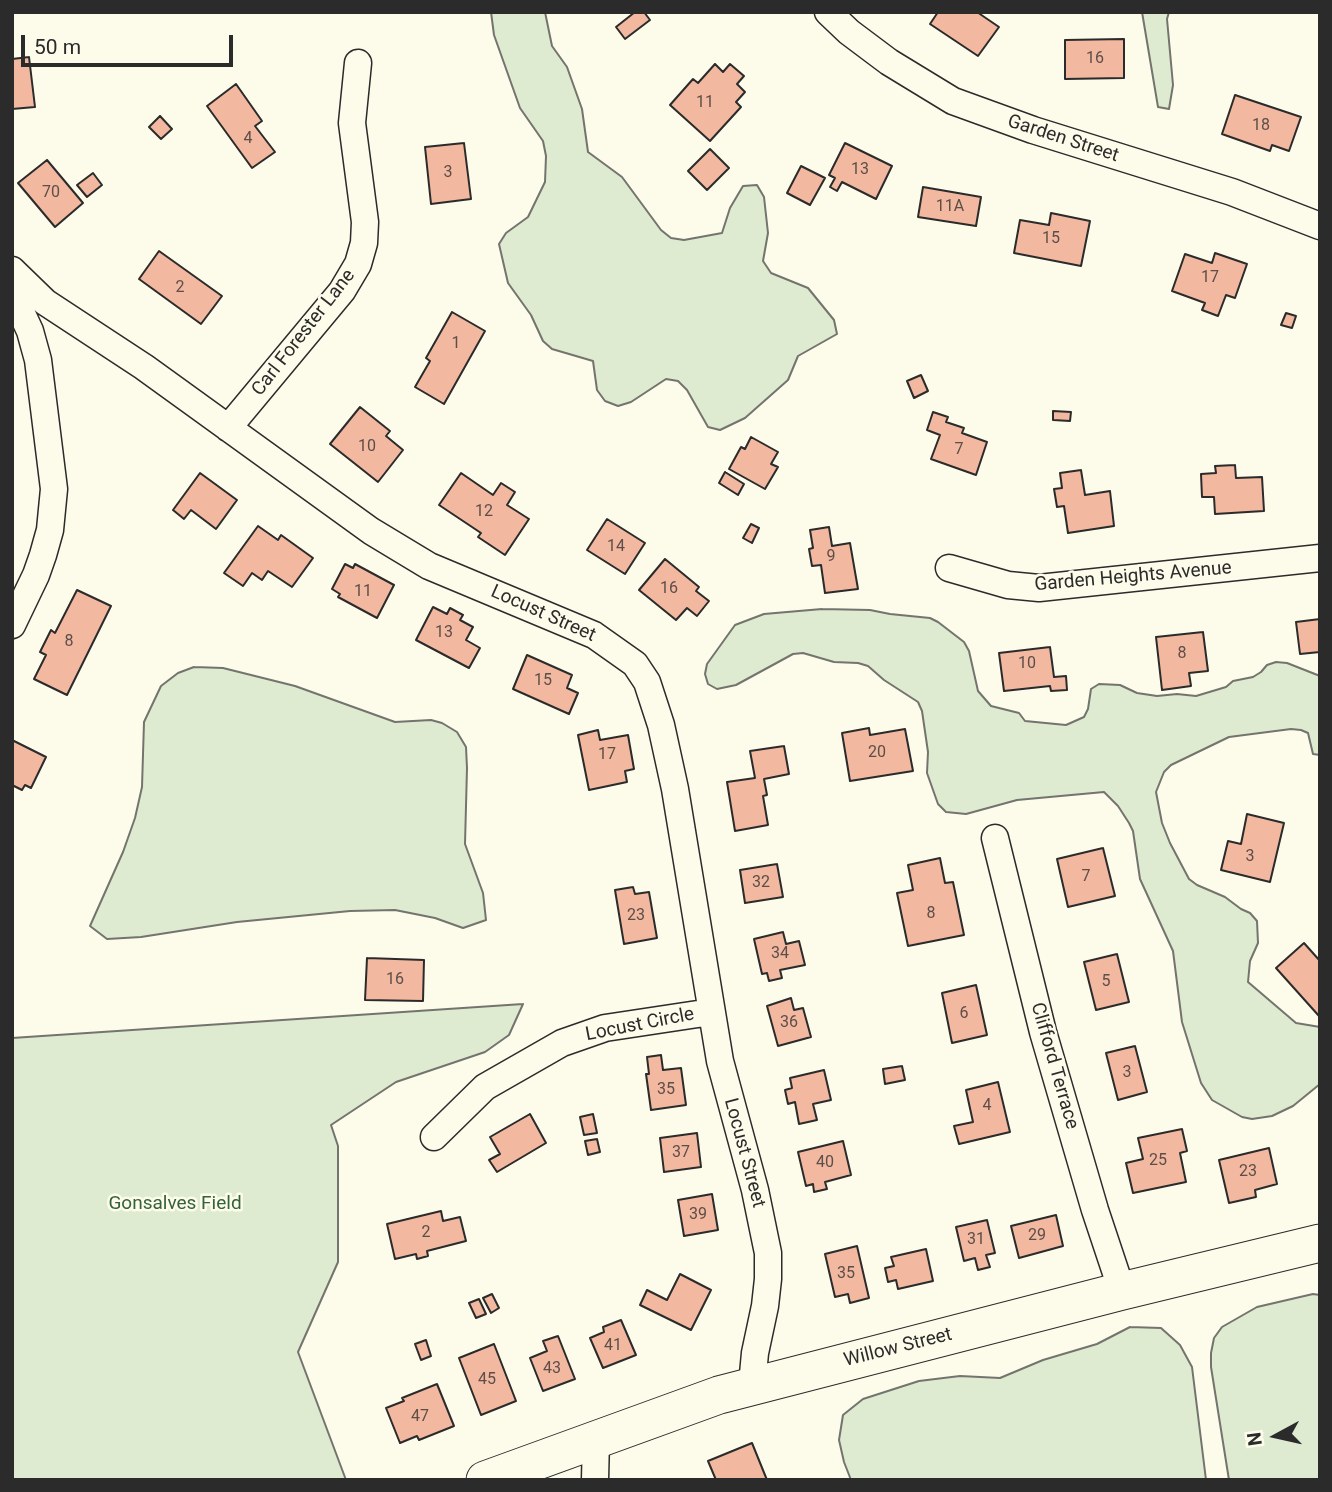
<!DOCTYPE html>
<html>
<head>
<meta charset="utf-8">
<style>
	body { margin:0 }
	#map { position:relative; width:1332px; height:1492px; overflow:hidden; background:#fdfbea; font-family:Roboto,sans-serif }
	canvas { display:block }
	.frame { position:absolute; inset:0; border:14px solid #2b2b2b; pointer-events:none }
	.north { position:absolute; left:1241px; top:1401px; width:70px; height:70px; -webkit-text-stroke:5px #fdfbea; paint-order:stroke; rotate:262deg; font-size:19px; font-weight:700; line-height:28px; text-align:center; color:#2b2b2b }
	.north::after { content:''; display:block; margin:auto; width:24px; height:32px; background:#2b2b2b; clip-path:polygon(50% 0,100% 100%,50% 72%,0 100%) }
	.scale { position:absolute; left:21px; top:35px; width:212px; height:32px; box-sizing:border-box; border:4px solid #2b2b2b; border-top:0; padding-left:9px; font-size:21px; line-height:24px; white-space:nowrap; color:#2b2b2b; -webkit-text-stroke:5px #fdfbea; paint-order:stroke }
</style>
</head>
<body>
<div id="map">
<canvas width="1332" height="1492"></canvas>
<div class="frame"></div>
<div class="north">N</div>
<div class="scale">50 m</div>
</div>
<script>
const ctx = document.querySelector('canvas').getContext('2d');
ctx.lineJoin = 'round';
function paint(path, color) { ctx.fillStyle = color; ctx.fill(path, 'evenodd'); }
const poly = rows => new Path2D(rows.map(r => 'M' + r).join(''));
function trace(path, color, width, dash) { ctx.strokeStyle = color; ctx.lineWidth = width; ctx.lineCap = dash ? 'butt' : 'round'; ctx.setLineDash(dash || []); ctx.stroke(path); }
function label(font, color, halo, rows, align = 'center') {
  ctx.font = font + ' Roboto,sans-serif'; ctx.lineWidth = 5; ctx.setLineDash([]); ctx.textBaseline = 'middle'; ctx.strokeStyle = halo; ctx.fillStyle = color; for (const [text, x, y, turn = 0] of rows) {
    ctx.save(); ctx.translate(x, y); ctx.rotate((+turn || 0) * Math.PI / 180); ctx.textAlign = isNaN(turn) ? turn : align; if (halo) ctx.strokeText(text, 0, 0); ctx.fillText(text, 0, 0); ctx.restore();
  }
}
const green = poly([
	[491,12,545,12,552,46,567,67,582,109,588,152,622,177,661,230,671,238,684,240,722,233,730,208,743,186,757,185,764,197,768,233,763,261,771,273,808,288,834,320,837,334,798,356,788,380,745,418,720,430,708,427,687,390,678,381,666,379,631,402,618,406,605,401,597,390,593,361,552,349,543,341,531,315,508,283,499,244,506,233,528,217,545,182,546,156,543,141,520,108,494,35,491,12],
	[1142,12,1169,12,1167,19,1173,85,1169,109,1158,107,1142,12],
	[822,609,870,610,890,614,930,618,938,622,964,642,969,651,978,691,991,706,1019,713,1025,721,1066,725,1084,717,1088,709,1091,689,1099,684,1120,685,1137,693,1157,696,1177,694,1196,696,1226,687,1233,681,1253,677,1261,672,1267,665,1276,662,1287,663,1320,676,1320,755,1313,754,1308,733,1301,730,1291,729,1229,737,1171,765,1164,772,1156,792,1162,823,1170,843,1189,879,1197,885,1225,897,1241,909,1250,913,1257,921,1258,943,1250,961,1248,982,1296,1023,1320,1027,1320,1084,1293,1106,1272,1116,1252,1119,1242,1117,1212,1100,1201,1083,1182,1022,1173,951,1140,879,1133,831,1129,823,1118,806,1104,792,1017,800,966,814,946,812,938,804,927,773,928,752,922,711,918,702,884,680,868,666,858,663,834,662,803,653,793,654,736,685,717,689,708,684,705,674,707,664,735,625,764,614,822,609],
	[194,667,223,668,295,686,395,722,431,720,442,723,457,732,466,747,467,768,465,844,483,893,486,920,463,928,435,918,395,910,350,911,237,922,141,937,107,939,90,926,123,852,135,818,142,787,144,722,161,686,178,673,194,667],
	[523,1004,509,1035,485,1052,396,1082,331,1125,338,1146,338,1262,298,1352,346,1480,12,1480,12,1038,523,1004],
	[1313,1294,1320,1295,1320,1480,1229,1480,1211,1367,1211,1353,1214,1338,1222,1327,1257,1307,1313,1294],
	[1130,1327,1161,1328,1180,1345,1192,1367,1206,1480,851,1480,844,1462,839,1440,843,1415,863,1399,919,1381,960,1376,1000,1378,1043,1360,1097,1344,1130,1327]
]);
const building = poly([
	[635,12,644,12,650,20,625,39,616,27,635,12],
	[938,12,977,12,999,27,978,56,930,24,938,12],
	[1124,39,1124,78,1065,79,1065,40,1124,39],
	[29,57,35,107,12,109,12,59,29,57],
	[715,64,723,72,730,64,744,76,737,84,745,92,736,102,741,107,710,141,670,105,693,79,698,83,715,64],
	[236,84,262,121,255,126,275,152,252,168,207,106,236,84],
	[1235,95,1301,117,1289,151,1272,145,1270,151,1222,134,1235,95],
	[160,116,172,129,161,139,149,127,160,116],
	[464,143,471,199,431,204,425,147,464,143],
	[845,143,892,166,876,199,842,182,837,191,830,187,835,178,829,175,845,143],
	[710,149,729,168,707,190,688,171,710,149],
	[47,160,83,203,55,227,18,183,47,160],
	[801,166,825,178,810,205,787,193,801,166],
	[93,173,102,185,87,197,77,185,93,173],
	[923,187,981,197,976,226,918,217,923,187],
	[1051,213,1090,221,1081,266,1014,253,1020,220,1049,225,1051,213],
	[159,251,222,296,201,324,139,279,159,251],
	[1215,253,1247,264,1235,298,1226,295,1218,316,1202,310,1205,303,1172,291,1185,254,1212,263,1215,253],
	[452,312,485,331,444,404,415,387,430,361,426,358,452,312],
	[1286,313,1296,316,1292,328,1281,325,1286,313],
	[921,375,928,391,914,398,907,381,921,375],
	[360,407,390,431,386,436,403,450,378,482,330,444,360,407],
	[1053,411,1071,412,1070,421,1053,420,1053,411],
	[933,412,948,417,946,422,964,428,962,433,987,442,976,475,931,459,940,435,927,430,933,412],
	[751,437,778,452,771,464,778,467,765,489,729,469,741,447,745,449,751,437],
	[1235,465,1236,478,1262,477,1264,511,1215,514,1214,497,1202,497,1201,474,1216,473,1215,466,1235,465],
	[1081,470,1085,495,1110,491,1114,526,1068,533,1064,506,1057,507,1054,489,1062,488,1060,473,1081,470],
	[725,472,744,484,738,495,719,483,725,472],
	[200,473,237,500,216,529,191,510,184,519,173,510,200,473],
	[461,473,493,495,501,483,515,492,507,505,529,519,505,555,478,537,481,533,439,505,461,473],
	[607,519,645,543,625,574,587,550,607,519],
	[751,524,759,528,752,543,743,538,751,524],
	[258,526,278,540,281,535,313,558,292,587,268,571,262,580,252,573,243,586,224,573,258,526],
	[829,527,832,546,850,543,858,589,825,593,821,565,812,566,809,549,813,548,810,530,829,527],
	[665,559,699,587,696,591,709,601,697,616,687,608,676,620,639,590,665,559],
	[345,564,353,568,355,564,394,585,377,618,338,597,340,594,332,589,345,564],
	[77,590,111,606,67,695,34,679,46,655,40,652,51,630,55,633,77,590],
	[433,607,447,614,450,608,463,615,460,620,473,627,466,640,480,648,469,668,416,640,433,607],
	[1320,619,1320,652,1300,654,1296,622,1320,619],
	[1203,632,1208,671,1189,673,1191,686,1162,690,1156,637,1203,632],
	[1050,647,1054,677,1066,676,1067,690,1051,691,1050,686,1004,691,999,653,1050,647],
	[527,655,572,675,567,688,578,693,569,714,513,689,527,655],
	[869,728,870,735,905,729,913,771,850,781,842,733,869,728],
	[598,730,600,740,628,735,634,769,625,771,627,782,589,790,578,735,598,730],
	[12,740,46,757,31,788,25,785,22,790,12,785,12,740],
	[784,746,789,774,764,779,767,795,763,796,768,825,735,831,727,782,755,778,750,751,784,746],
	[1247,814,1284,823,1270,882,1221,870,1228,841,1241,844,1247,814],
	[1103,848,1115,896,1068,907,1057,859,1103,848],
	[940,858,945,883,953,882,964,935,908,946,897,893,913,890,908,865,940,858],
	[777,864,783,897,745,903,740,870,777,864],
	[633,887,635,894,649,892,657,938,624,944,615,890,633,887],
	[783,932,786,944,799,941,805,965,780,970,782,978,769,981,767,973,762,974,754,939,783,932],
	[1304,943,1320,961,1319,1016,1276,968,1304,943],
	[1117,954,1129,1002,1096,1010,1084,962,1117,954],
	[367,958,424,960,423,1001,365,1000,367,958],
	[976,985,987,1035,952,1043,942,993,976,985],
	[791,998,794,1010,803,1008,811,1037,778,1046,767,1006,791,998],
	[1135,1046,1147,1092,1118,1100,1106,1053,1135,1046],
	[661,1055,663,1070,681,1068,686,1105,651,1110,646,1074,649,1074,647,1057,661,1055],
	[902,1066,905,1080,885,1084,883,1069,902,1066],
	[824,1070,831,1100,813,1104,817,1120,799,1124,795,1102,788,1104,785,1090,792,1088,790,1078,824,1070],
	[998,1082,1010,1132,959,1144,954,1126,973,1122,966,1090,998,1082],
	[530,1114,546,1143,497,1172,489,1160,500,1154,490,1137,530,1114],
	[593,1114,597,1133,584,1135,580,1117,593,1114],
	[1182,1129,1187,1151,1180,1153,1186,1182,1133,1193,1126,1163,1143,1159,1138,1138,1182,1129],
	[697,1133,701,1167,664,1172,660,1138,697,1133],
	[597,1139,600,1152,588,1155,585,1141,597,1139],
	[843,1141,851,1175,825,1182,827,1189,814,1192,813,1184,806,1186,798,1152,843,1141],
	[1269,1148,1277,1184,1255,1190,1256,1197,1229,1203,1219,1160,1269,1148],
	[712,1194,718,1230,684,1236,678,1200,712,1194],
	[441,1211,443,1221,460,1217,466,1241,427,1251,428,1256,417,1259,416,1254,395,1259,387,1224,441,1211],
	[1056,1215,1063,1246,1019,1258,1011,1226,1056,1215],
	[987,1220,995,1253,986,1255,990,1267,978,1270,975,1258,964,1261,956,1227,987,1220],
	[857,1246,869,1298,850,1303,848,1294,835,1297,825,1254,857,1246],
	[926,1249,933,1281,898,1289,896,1280,888,1282,885,1268,894,1266,891,1257,926,1249],
	[680,1274,711,1290,691,1330,640,1305,647,1290,667,1300,680,1274],
	[492,1294,499,1308,491,1313,483,1298,492,1294],
	[479,1299,486,1314,476,1318,469,1303,479,1299],
	[621,1320,636,1355,603,1368,590,1338,604,1332,603,1327,621,1320],
	[558,1336,575,1379,543,1391,530,1358,547,1351,543,1341,558,1336],
	[426,1340,431,1356,421,1360,415,1344,426,1340],
	[494,1344,516,1401,481,1415,459,1358,494,1344],
	[437,1384,454,1426,419,1440,417,1436,400,1443,386,1408,404,1401,402,1398,437,1384],
	[752,1443,767,1480,716,1480,708,1461,752,1443]
]);
const street = poly([
	[828,12,849,32,889,62,953,101,1033,130,1232,192,1320,226],
	[12,270,45,302,144,367,371,531,429,566,594,635,635,664,647,682,661,725,675,789,720,1061,755,1190,768,1253,768,1279,765,1306,755,1353,752,1385],
	[12,292,30,331,38,360,54,489,50,530,43,555,36,575,12,625],
	[228,428,342,291,358,264,364,243,365,222,352,123,358,63],
	[949,568,1008,585,1039,588,1320,558],
	[995,838,1043,1032,1095,1210,1122,1291],
	[434,1137,485,1087,562,1043,605,1028,711,1012],
	[595,1480,596,1438]
]);
const secondary = poly([
	[485,1480,719,1395,1122,1291,1320,1243]
]);
const numberNames = [
	["16",1095,59],
	["11",705,103],
	["18",1261,126],
	["4",248,139],
	["13",860,170],
	["3",448,173],
	["70",51,193],
	["11A",950,207],
	["15",1051,239],
	["17",1210,278],
	["2",180,288],
	["1",456,344],
	["10",367,447],
	["7",959,450],
	["12",484,512],
	["14",616,547],
	["9",831,557],
	["16",669,589],
	["11",363,592],
	["13",444,633],
	["8",69,642],
	["8",1182,654],
	["10",1027,664],
	["15",543,681],
	["20",877,753],
	["17",607,755],
	["3",1250,857],
	["7",1086,877],
	["32",761,883],
	["8",931,914],
	["23",636,916],
	["34",780,954],
	["16",395,980],
	["5",1106,982],
	["6",964,1014],
	["36",789,1023],
	["3",1127,1073],
	["35",666,1090],
	["4",987,1106],
	["37",681,1153],
	["25",1158,1161],
	["40",825,1163],
	["23",1248,1172],
	["39",698,1215],
	["2",426,1233],
	["29",1037,1236],
	["31",976,1240],
	["35",846,1274],
	["41",613,1346],
	["43",552,1369],
	["45",487,1380],
	["47",420,1417]
];
const streetNames = [
	["Garden Street",1063,139,18],
	["Carl Forester Lane",304,333,-52],
	["Garden Heights Avenue",1133,577,-5],
	["Locust Street",543,614,24],
	["Locust Circle",640,1025,-11],
	["Clifford Terrace",1054,1066,74],
	["Locust Street",744,1153,75],
	["Willow Street",898,1348,-14]
];
const parkNames = [
	["Gonsalves Field",175,1204]
];
paint(green, '#deebd1');
trace(green, '#74746e', 2);
paint(building, '#f2b8a0');
trace(building, '#2b2b2b', 2);
trace(street, '#2b2b2b', 29);
trace(secondary, '#2b2b2b', 39);
trace(street, '#fdfbea', 26);
trace(secondary, '#fdfbea', 37);
label('16px', '#5d4e48', null, numberNames);
label('19px', '#2b2b2b', '#fdfbea', streetNames);
label('19px', '#34623c', '#fdfbea', parkNames);
</script>
</body>
</html>
